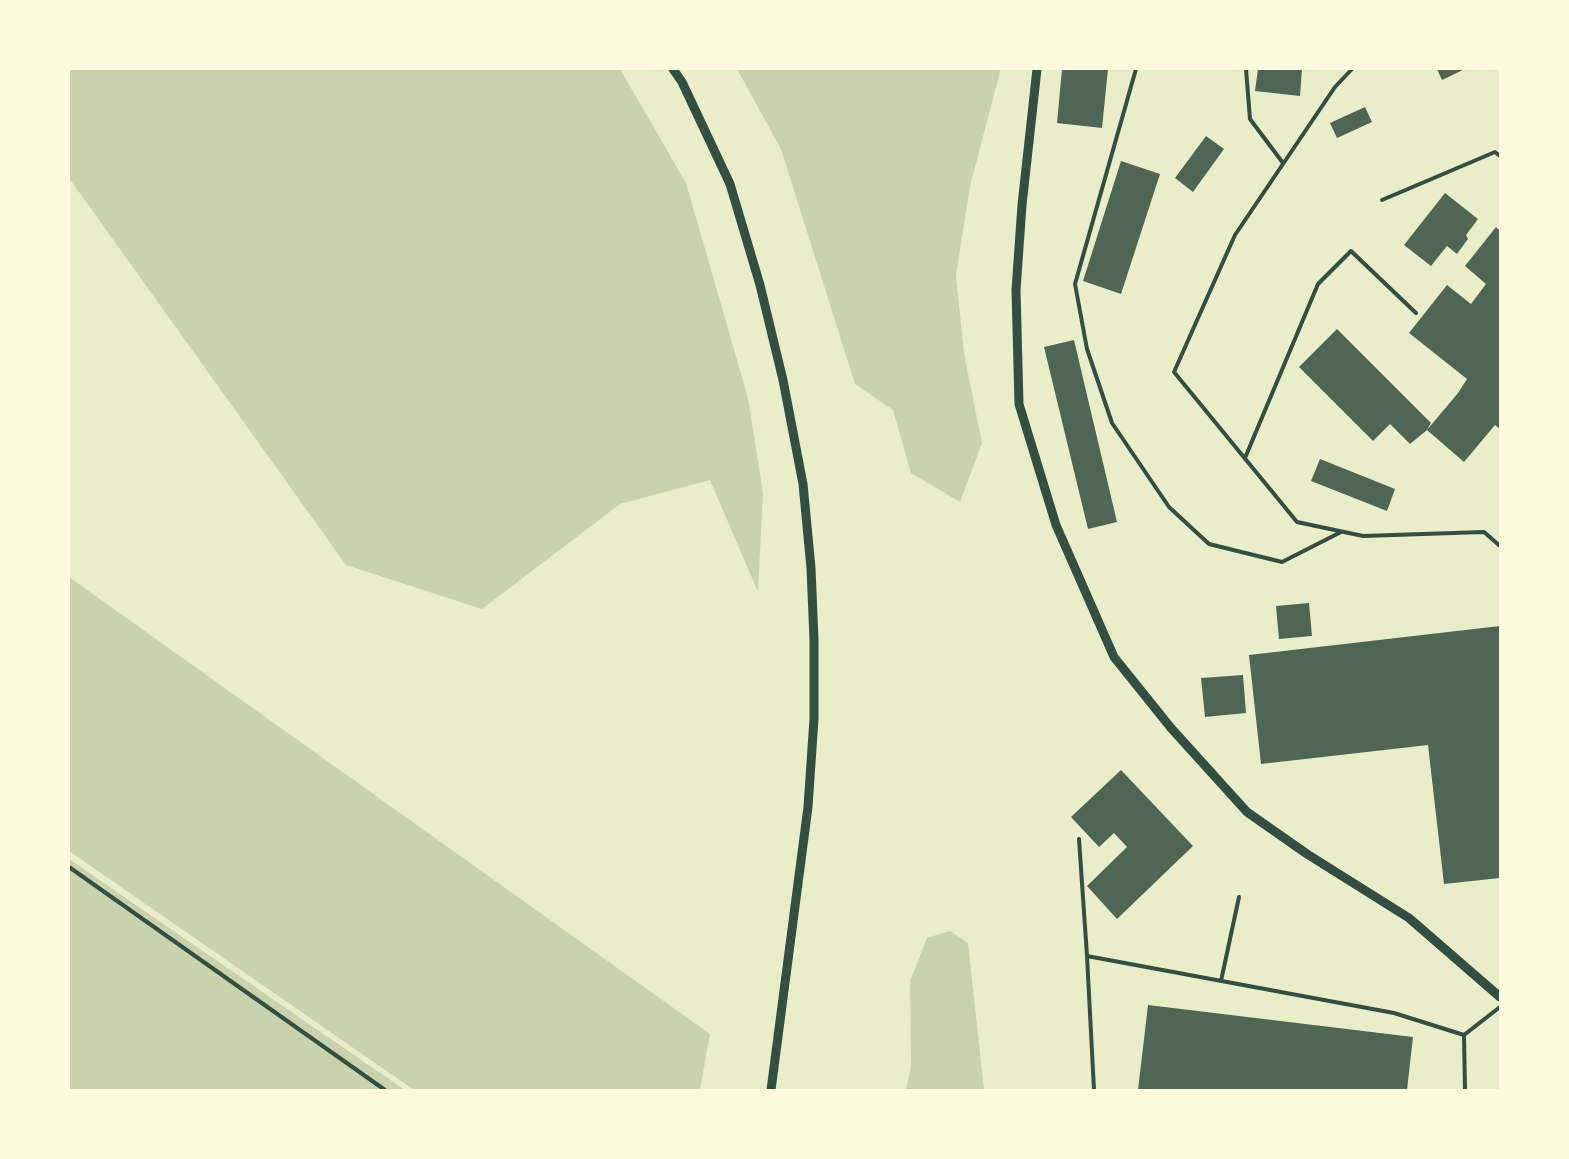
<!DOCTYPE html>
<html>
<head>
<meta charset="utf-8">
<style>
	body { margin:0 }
	#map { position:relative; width:1569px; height:1159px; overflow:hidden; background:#e9edc9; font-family:"Space Grotesk",sans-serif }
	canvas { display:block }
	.frame { position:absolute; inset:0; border:70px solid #fefae0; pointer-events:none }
</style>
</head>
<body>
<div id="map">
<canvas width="1569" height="1159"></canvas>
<div class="frame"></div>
</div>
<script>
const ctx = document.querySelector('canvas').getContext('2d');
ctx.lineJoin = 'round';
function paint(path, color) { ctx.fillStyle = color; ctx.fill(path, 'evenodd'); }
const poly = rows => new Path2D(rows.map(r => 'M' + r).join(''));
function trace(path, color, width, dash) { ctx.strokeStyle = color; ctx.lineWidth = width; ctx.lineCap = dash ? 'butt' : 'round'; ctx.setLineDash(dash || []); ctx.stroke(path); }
const green = poly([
	[69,69,620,69,686,183,748,398,763,493,758,592,710,480,620,504,482,609,346,565,69,178],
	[737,69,1000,69,999,76,970,186,956,276,964,353,982,443,960,502,911,473,893,410,855,384,781,149],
	[69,577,710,1034,700,1090,414,1090,69,851],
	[69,859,405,1090,69,1090],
	[950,931,968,943,984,1090,906,1090,911,1067,910,981,927,938]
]);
const building = poly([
	[1062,69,1108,69,1102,128,1057,123],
	[1258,69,1302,69,1300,96,1255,91],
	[1437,69,1465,69,1442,80],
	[1365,107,1372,122,1337,138,1330,123],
	[1206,136,1224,149,1193,192,1175,178],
	[1121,161,1160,174,1121,294,1083,281],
	[1445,193,1478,219,1466,235,1468,239,1457,254,1447,246,1431,266,1404,245],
	[1496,227,1500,231,1500,429,1495,425,1464,462,1427,430,1458,393,1467,379,1409,333,1447,285,1471,304,1486,284,1465,266],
	[1337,329,1431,423,1427,430,1410,444,1390,424,1373,441,1299,367],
	[1074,340,1117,522,1088,529,1044,347],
	[1320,459,1395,489,1387,511,1311,481],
	[1309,603,1312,636,1279,639,1276,606],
	[1500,626,1500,878,1444,884,1428,745,1261,764,1249,655],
	[1243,675,1246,713,1205,717,1201,678],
	[1121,770,1193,846,1117,919,1087,886,1127,847,1114,833,1099,847,1071,817],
	[1148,1005,1413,1037,1407,1090,1138,1090]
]);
const service = poly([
	[1136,69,1075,284,1087,349,1112,423,1169,507,1209,544,1282,562,1341,532],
	[1246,69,1250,119,1283,163],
	[1352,69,1335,87,1235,235,1174,372,1297,522,1363,536,1484,532,1500,546],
	[1382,200,1495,152,1500,156],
	[1245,458,1318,284,1351,251,1416,313],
	[1079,839,1087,956],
	[69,867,385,1090],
	[1221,981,1239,897],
	[1094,1090,1087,956,1394,1013,1464,1035],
	[1465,1090,1464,1035,1500,1007]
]);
const tertiary = poly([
	[673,69,682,82,730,184,760,285,783,380,803,484,811,568,814,640,814,719,808,807,771,1090],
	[1037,69,1022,205,1016,290,1019,404,1056,525,1114,657,1171,728,1247,812,1307,854,1409,918,1500,997]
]);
paint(green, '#cad2ad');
paint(building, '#4f6655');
trace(service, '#344e41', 4);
trace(tertiary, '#344e41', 9);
</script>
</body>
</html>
